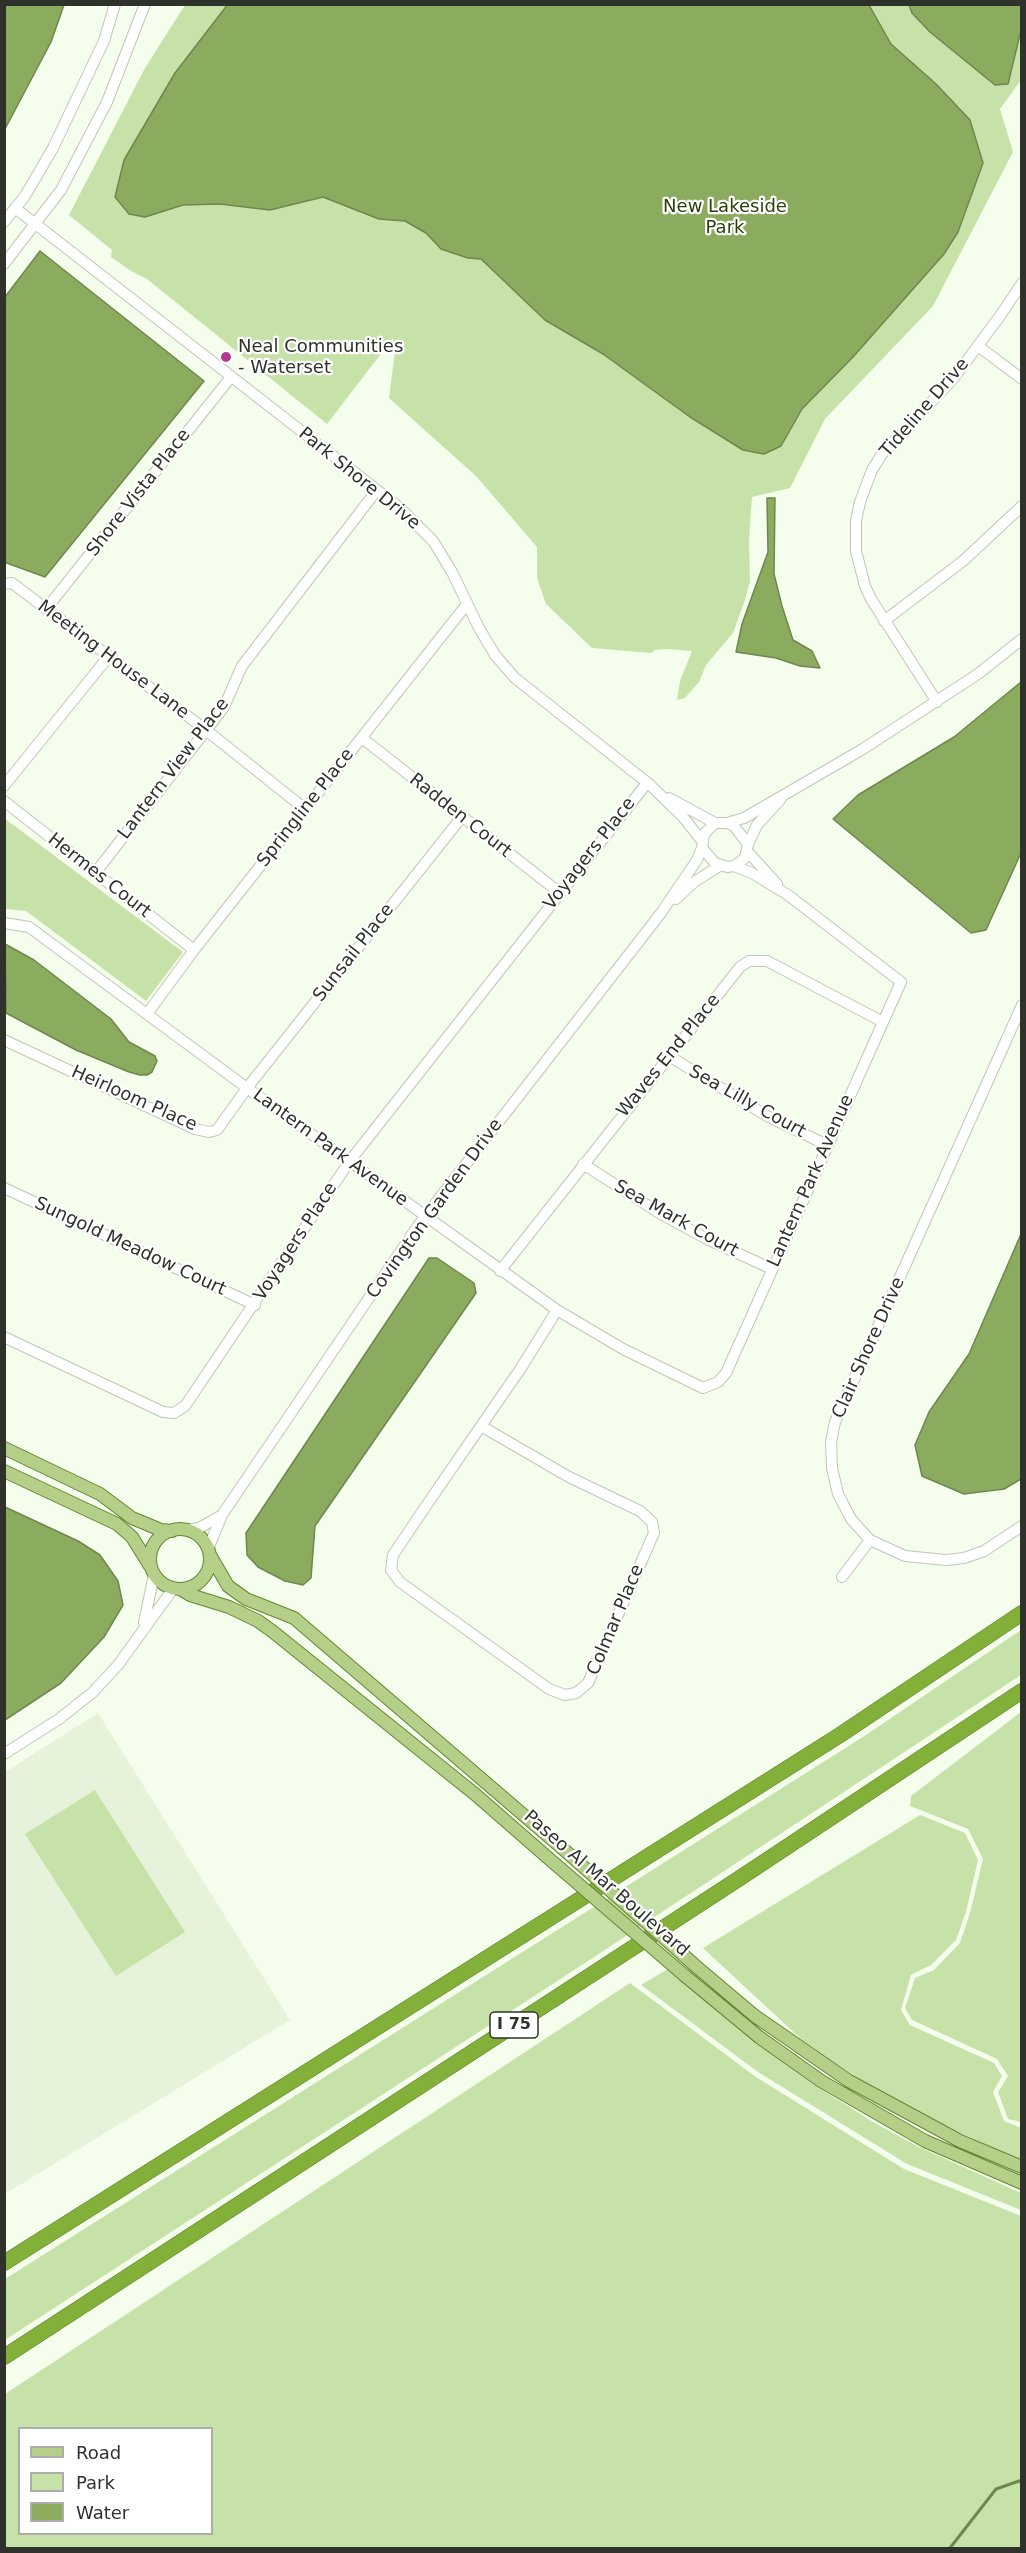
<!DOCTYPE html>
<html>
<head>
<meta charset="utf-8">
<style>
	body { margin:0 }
	#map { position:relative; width:1026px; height:2553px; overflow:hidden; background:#f5feec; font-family:"DejaVu Sans",sans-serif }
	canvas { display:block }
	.frame { position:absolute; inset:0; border:6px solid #2f322b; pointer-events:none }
	.legend { position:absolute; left:18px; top:2427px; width:195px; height:108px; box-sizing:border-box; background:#fff; border:2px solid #acadaa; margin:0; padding:8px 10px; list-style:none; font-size:18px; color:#2f322b }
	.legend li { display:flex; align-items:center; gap:12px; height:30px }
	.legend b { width:30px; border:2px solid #acadaa }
</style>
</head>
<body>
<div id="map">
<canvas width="1026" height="2553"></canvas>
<div class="frame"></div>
<ul class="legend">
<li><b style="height:8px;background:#b4d088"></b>Road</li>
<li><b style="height:16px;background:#c7e2a8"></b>Park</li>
<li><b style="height:16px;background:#8bac5f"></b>Water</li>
</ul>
</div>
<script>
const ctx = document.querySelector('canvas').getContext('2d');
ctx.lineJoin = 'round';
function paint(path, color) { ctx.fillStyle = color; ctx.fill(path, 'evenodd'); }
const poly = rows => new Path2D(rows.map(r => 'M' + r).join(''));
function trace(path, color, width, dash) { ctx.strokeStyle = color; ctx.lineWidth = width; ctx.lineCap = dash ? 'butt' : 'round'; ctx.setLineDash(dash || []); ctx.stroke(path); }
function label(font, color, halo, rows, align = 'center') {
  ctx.font = font + ' "DejaVu Sans",sans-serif'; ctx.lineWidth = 4.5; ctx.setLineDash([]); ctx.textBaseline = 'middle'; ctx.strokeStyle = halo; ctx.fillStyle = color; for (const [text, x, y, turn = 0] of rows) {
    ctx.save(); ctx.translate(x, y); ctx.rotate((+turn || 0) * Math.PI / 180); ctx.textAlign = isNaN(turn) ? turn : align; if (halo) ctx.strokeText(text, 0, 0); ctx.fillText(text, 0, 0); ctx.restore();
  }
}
const built = poly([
	[98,1713,290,2020,5,2194,5,1772]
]);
const green = poly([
	[185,5,1021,5,1021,80,1000,109,1013,152,933,306,825,419,790,488,752,497,749,541,750,581,745,600,733,633,706,665,699,682,685,698,677,700,680,681,692,651,666,649,655,650,651,653,592,648,546,604,537,578,537,547,477,477,389,398,395,351,393,338,327,424,147,279,131,271,111,257,112,250,69,215,145,68],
	[4,818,183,952,146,1001,26,911,5,909],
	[1021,1630,1021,1675,585,1963,5,2340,5,2279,866,1735],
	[1021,1712,1021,2122,1008,2119,998,2092,1008,2076,997,2059,912,2020,905,2008,915,1978,934,1970,960,1943,970,1913,983,1859,968,1829,910,1806,911,1796],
	[95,1790,185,1932,116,1976,25,1834],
	[920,1815,965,1833,978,1860,966,1912,956,1940,931,1965,911,1975,901,2010,910,2025,994,2063,1002,2076,993,2092,1004,2121,1021,2128,1021,2161,920,2114,882,2094,834,2062,801,2039,703,1948],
	[668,1969,755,2042,811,2083,875,2123,917,2146,1021,2193,1021,2210,907,2164,758,2072,641,1985],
	[630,1983,756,2077,904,2169,1021,2216,1021,2548,5,2548,5,2394],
	[20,2428,212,2428,212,2534,20,2534]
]);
const water = poly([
	[5,4,64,5,51,42,5,129,5,4],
	[228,4,869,5,891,44,936,84,970,120,983,163,958,232,944,254,853,357,802,409,781,446,764,454,743,450,690,417,603,354,545,320,481,259,468,258,441,249,426,233,405,221,379,219,323,197,270,210,220,204,183,205,145,217,129,214,115,197,124,160,175,73,228,4],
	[909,5,1021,5,1021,30,1008,84,995,85,930,32,912,13,909,5],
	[40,251,204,381,45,577,4,562,5,297,40,251],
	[767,498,775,498,774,574,782,606,793,640,812,651,820,668,800,666,776,658,736,652,742,624,768,552,767,498],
	[1021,682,1021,853,986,930,971,933,833,819,858,795,954,737,1021,682],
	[5,944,34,960,111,1019,129,1042,155,1056,157,1061,152,1072,147,1075,140,1075,129,1072,76,1050,6,1013,5,944],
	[1021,1234,1021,1479,1004,1489,964,1494,922,1476,915,1445,929,1412,969,1354,1021,1234],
	[429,1258,437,1258,474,1283,476,1293,315,1526,311,1578,303,1585,285,1581,258,1567,247,1555,246,1533,429,1258],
	[5,1507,78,1541,100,1555,118,1581,123,1605,104,1637,61,1683,5,1720,5,1507]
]);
const stream = poly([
	[950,2548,996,2489,1022,2480]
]);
const minor = poly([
	[15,208,400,508,433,541,452,572,479,628,495,655,515,678,649,784,683,817,702,841],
	[4,222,25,196,53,148,104,41,115,4],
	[4,264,61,190,107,102,145,4],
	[978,346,1022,379],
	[4,584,12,583,206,730,305,809],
	[46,609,231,377],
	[884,621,963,561,1022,506],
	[937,702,871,599,865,586,856,551,856,521,860,502,872,470,882,454,953,379,1000,316,1022,283],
	[362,738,560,893],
	[4,786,109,656],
	[669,798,715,823],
	[4,801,194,950],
	[715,823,727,823,734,826,748,844,745,858,734,866,727,867,715,863,702,848,704,834,715,823],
	[727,823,744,818,863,749,978,674,1022,639],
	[748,844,757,825,780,800],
	[748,852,777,884],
	[96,872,224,707,242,666,377,490],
	[676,899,694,882,721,865],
	[4,923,29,927,247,1088,557,1310,623,1349,703,1388,718,1382,726,1373,901,982,788,895,752,873,734,866],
	[1022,1005,835,1422,831,1442,832,1468,838,1494,851,1519,870,1540,905,1556,946,1560,964,1558,984,1551,1022,1526],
	[147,1014,194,950,467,604],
	[4,1040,195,1129,209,1132,217,1130,247,1088,461,818],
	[669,1056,767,1116,827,1145],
	[583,1164,661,1214,709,1240,772,1269],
	[4,1188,255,1305],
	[500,1271,740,967,749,961,767,961,883,1022],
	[4,1337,163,1412,174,1413,185,1406,349,1162,647,783],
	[481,1426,569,1477,640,1511,652,1522,654,1533,588,1683,576,1693,565,1695,549,1689,400,1582,391,1570,393,1555,428,1503,481,1426,521,1368,557,1310],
	[187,1530,199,1528,222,1515],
	[208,1549,222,1515,417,1227,661,913,697,860,702,848],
	[842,1577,870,1540],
	[144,1622,154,1575],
	[4,1754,59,1719,92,1693,118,1665,173,1589]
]);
const major = poly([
	[4,1448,100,1494,132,1518,161,1530,172,1531],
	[4,1471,117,1524,132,1537,150,1566],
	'150 1559a30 30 0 1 1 60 0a30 30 0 1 1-60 0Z',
	[210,1555,228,1586,246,1599,294,1618,562,1848],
	[182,1590,190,1595,229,1607,258,1621,272,1631,476,1795,547,1857],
	[698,1968,755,2016,849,2081,960,2141,1022,2167],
	[684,1975,759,2037,821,2081,925,2141,1022,2183]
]);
const highway = poly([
	[4,2263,840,1735,1022,1613],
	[4,2357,740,1878,1022,1691]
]);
const majorBridge = poly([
	[562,1848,698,1968],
	[547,1857,684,1975]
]);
const markers = [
	[226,357,6,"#b33b90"]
];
const shields = [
	[514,2025,48]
];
const shieldNames = [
	["I 75",514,2025]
];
const parkNames = [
	["New Lakeside",725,207],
	["Park",725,228]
];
const poiNames = [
	["Neal Communities",238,347],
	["- Waterset",238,368]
];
const streetNames = [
	["Tideline Drive",925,408,-49],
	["Park Shore Drive",359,479,39],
	["Shore Vista Place",139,493,-52],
	["Meeting House Lane",113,660,37],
	["Lantern View Place",174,769,-53],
	["Springline Place",306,808,-52],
	["Radden Court",460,816,38],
	["Voyagers Place",590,854,-52],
	["Hermes Court",99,876,38],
	["Sunsail Place",354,953,-52],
	["Waves End Place",669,1056,-51],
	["Heirloom Place",134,1099,24],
	["Sea Lilly Court",747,1102,29],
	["Lantern Park Avenue",330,1148,36],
	["Lantern Park Avenue",811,1181,-66],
	["Covington Garden Drive",435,1209,-54],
	["Sea Mark Court",676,1219,29],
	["Voyagers Place",296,1242,-57],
	["Sungold Meadow Court",130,1247,25],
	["Clair Shore Drive",869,1348,-66],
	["Colmar Place",616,1620,-67],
	["Paseo Al Mar Boulevard",606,1884,41]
];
paint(built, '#e6f2d9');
paint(green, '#c7e2a8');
paint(water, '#8bac5f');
trace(water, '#6f874f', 1.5);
trace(stream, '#6f874f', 3);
trace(minor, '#bec7b5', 12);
trace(major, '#658434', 14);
trace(highway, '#658434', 16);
trace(minor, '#fff', 10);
trace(major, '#b4d088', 12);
trace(highway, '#82b039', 15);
trace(majorBridge, '#658434', 14, []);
trace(majorBridge, '#b4d088', 12);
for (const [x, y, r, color] of markers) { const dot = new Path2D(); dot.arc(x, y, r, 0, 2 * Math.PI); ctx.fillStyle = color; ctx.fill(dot); trace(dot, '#fff', 2); }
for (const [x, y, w] of shields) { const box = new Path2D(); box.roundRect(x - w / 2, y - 13, w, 26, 4.5); ctx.fillStyle = '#fff'; ctx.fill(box); trace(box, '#2f322b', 1.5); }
label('bold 16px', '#2f322b', null, shieldNames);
label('18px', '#2b4006', '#fff', parkNames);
label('18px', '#2f322b', '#fff', poiNames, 'left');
label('18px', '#2f322b', '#fff', streetNames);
</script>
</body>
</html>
